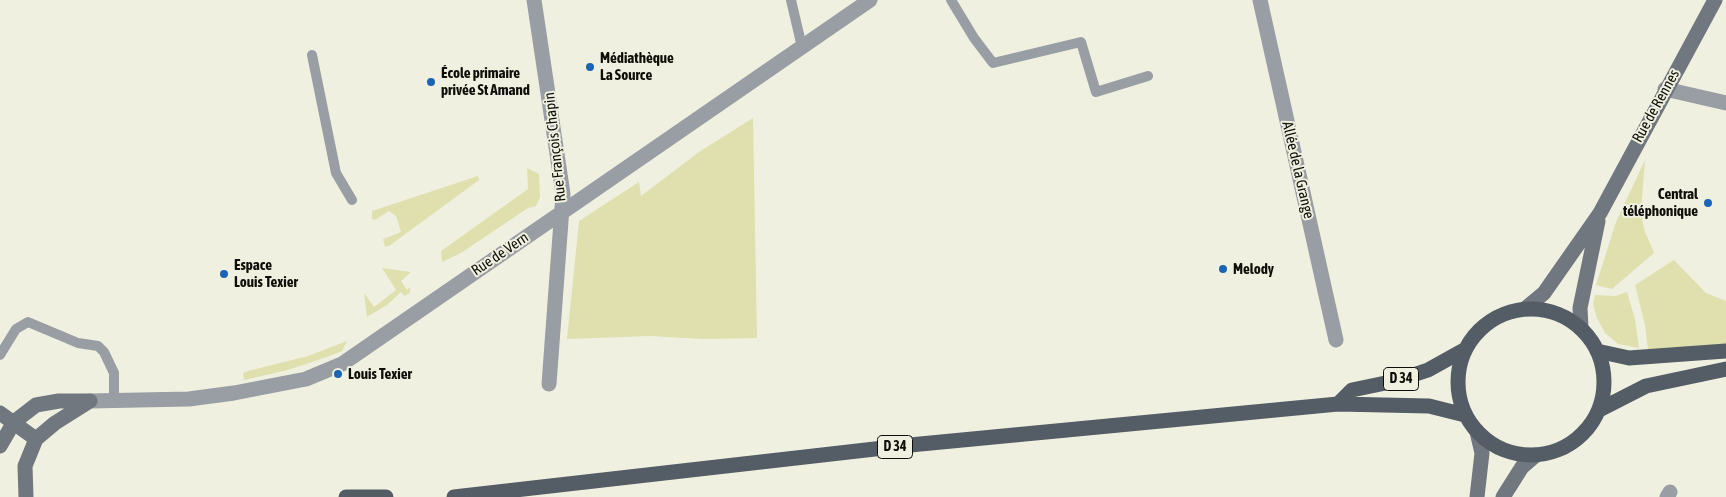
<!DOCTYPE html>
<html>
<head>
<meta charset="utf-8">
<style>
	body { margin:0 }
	canvas { display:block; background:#f0f0e0 }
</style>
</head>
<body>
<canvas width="1726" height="497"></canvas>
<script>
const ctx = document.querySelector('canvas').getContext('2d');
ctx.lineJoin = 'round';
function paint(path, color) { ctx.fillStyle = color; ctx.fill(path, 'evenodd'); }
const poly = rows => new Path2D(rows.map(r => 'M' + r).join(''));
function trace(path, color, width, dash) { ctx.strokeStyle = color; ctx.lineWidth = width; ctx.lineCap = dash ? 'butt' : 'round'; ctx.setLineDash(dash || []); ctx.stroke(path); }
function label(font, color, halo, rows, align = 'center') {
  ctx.font = font + ' "Asap Condensed",sans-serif'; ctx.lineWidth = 4; ctx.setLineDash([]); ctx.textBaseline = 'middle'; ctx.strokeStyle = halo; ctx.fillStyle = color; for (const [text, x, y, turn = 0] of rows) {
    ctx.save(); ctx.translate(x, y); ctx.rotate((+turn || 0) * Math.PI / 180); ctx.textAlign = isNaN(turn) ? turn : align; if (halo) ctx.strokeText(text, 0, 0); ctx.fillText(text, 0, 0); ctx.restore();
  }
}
const green = poly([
	[753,118,757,338,704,339,650,336,567,339,579,221,639,182,641,196,699,152],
	[1645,160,1641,211,1644,229,1654,253,1612,289,1596,285,1616,222],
	[527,168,539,174,540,197,536,206,528,208,461,253,442,262,441,251,528,189],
	[478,176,479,180,389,246,385,247,383,239,401,232,399,225,396,216,389,211,375,220,372,219,372,211],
	[1674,260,1706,293,1726,301,1726,344,1648,350,1645,325,1635,285],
	[382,268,411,272,401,281,407,290,410,287,410,293,404,296,401,292,387,305,367,317,364,293,374,307,396,290],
	[1627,292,1635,319,1639,348,1618,344,1605,333,1597,318,1593,304,1595,295,1616,296],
	[347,341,342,351,327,357,288,370,244,380,243,373,248,371,308,356]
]);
const lane = poly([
	[791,0,802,47],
	[951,0,974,38,993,63,1081,42,1096,92,1148,76],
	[312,55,336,173,352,200],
	[0,355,16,329,28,322,78,343,98,346,104,352,114,373,114,401]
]);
const street = poly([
	[534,0,563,194,549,384],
	[1260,0,1336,340],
	[1665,89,1726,103],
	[90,401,189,399,234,393,306,379,342,364,870,0],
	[1667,497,1670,492]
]);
const secondary = poly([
	[1526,308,1544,293,1600,213,1715,0],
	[1581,328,1580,308,1598,221],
	[0,413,36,439],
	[1477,432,1482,453,1477,497],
	[0,446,14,422,36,405,59,401,90,401],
	[26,497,25,466,36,439,55,423,90,401],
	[1503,497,1522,467,1536,455]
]);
const primary = poly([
	'1458 382a73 73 0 1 1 146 0a73 73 0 1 1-146 0Z',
	[1597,351,1629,358,1726,351],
	[1338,404,1352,390,1395,381,1428,370,1464,350],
	[1599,410,1646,386,1726,369],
	[346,497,386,497],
	[454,497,910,445,1338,404,1429,406,1465,415]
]);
const markers = [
	[590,67,5,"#1b63b3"],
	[431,82,5,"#1b63b3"],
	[1708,203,5,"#1b63b3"],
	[1223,269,5,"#1b63b3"],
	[224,274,5,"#1b63b3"],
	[338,374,5,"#1b63b3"]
];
const shields = [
	[1401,379,35],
	[895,447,35]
];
const shieldNames = [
	["D 34",1401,379],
	["D 34",895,447]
];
const poiNames = [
	["Médiathèque",600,58],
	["La Source",600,75],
	["École primaire",441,73],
	["privée St Amand",441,90],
	["Central",1698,194,"right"],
	["téléphonique",1698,211,"right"],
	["Espace",234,265],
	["Louis Texier",234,282],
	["Melody",1233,269],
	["Louis Texier",348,374]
];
const streetNames = [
	["Rue de Rennes",1656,106,-61],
	["Rue François Chapin",555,147,-96],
	["Allée de la Grange",1298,170,77],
	["Rue de Vern",500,254,-34]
];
paint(green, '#dfe0ae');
trace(lane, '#999ea4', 10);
trace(street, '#999ea4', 15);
trace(secondary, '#71777f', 15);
trace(primary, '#545c66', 15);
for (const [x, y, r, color] of markers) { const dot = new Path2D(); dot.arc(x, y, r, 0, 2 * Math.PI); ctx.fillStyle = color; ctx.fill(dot); trace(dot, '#f0f0e0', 2); }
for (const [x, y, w] of shields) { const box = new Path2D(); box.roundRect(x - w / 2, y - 11.5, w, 23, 4); ctx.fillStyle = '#f0f0e0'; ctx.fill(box); trace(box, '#0f0f0a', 1); }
label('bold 14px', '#0f0f0a', null, shieldNames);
label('bold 15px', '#0f0f0a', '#f0f0e0', poiNames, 'left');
label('15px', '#0f0f0a', '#f0f0e0', streetNames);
</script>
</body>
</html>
